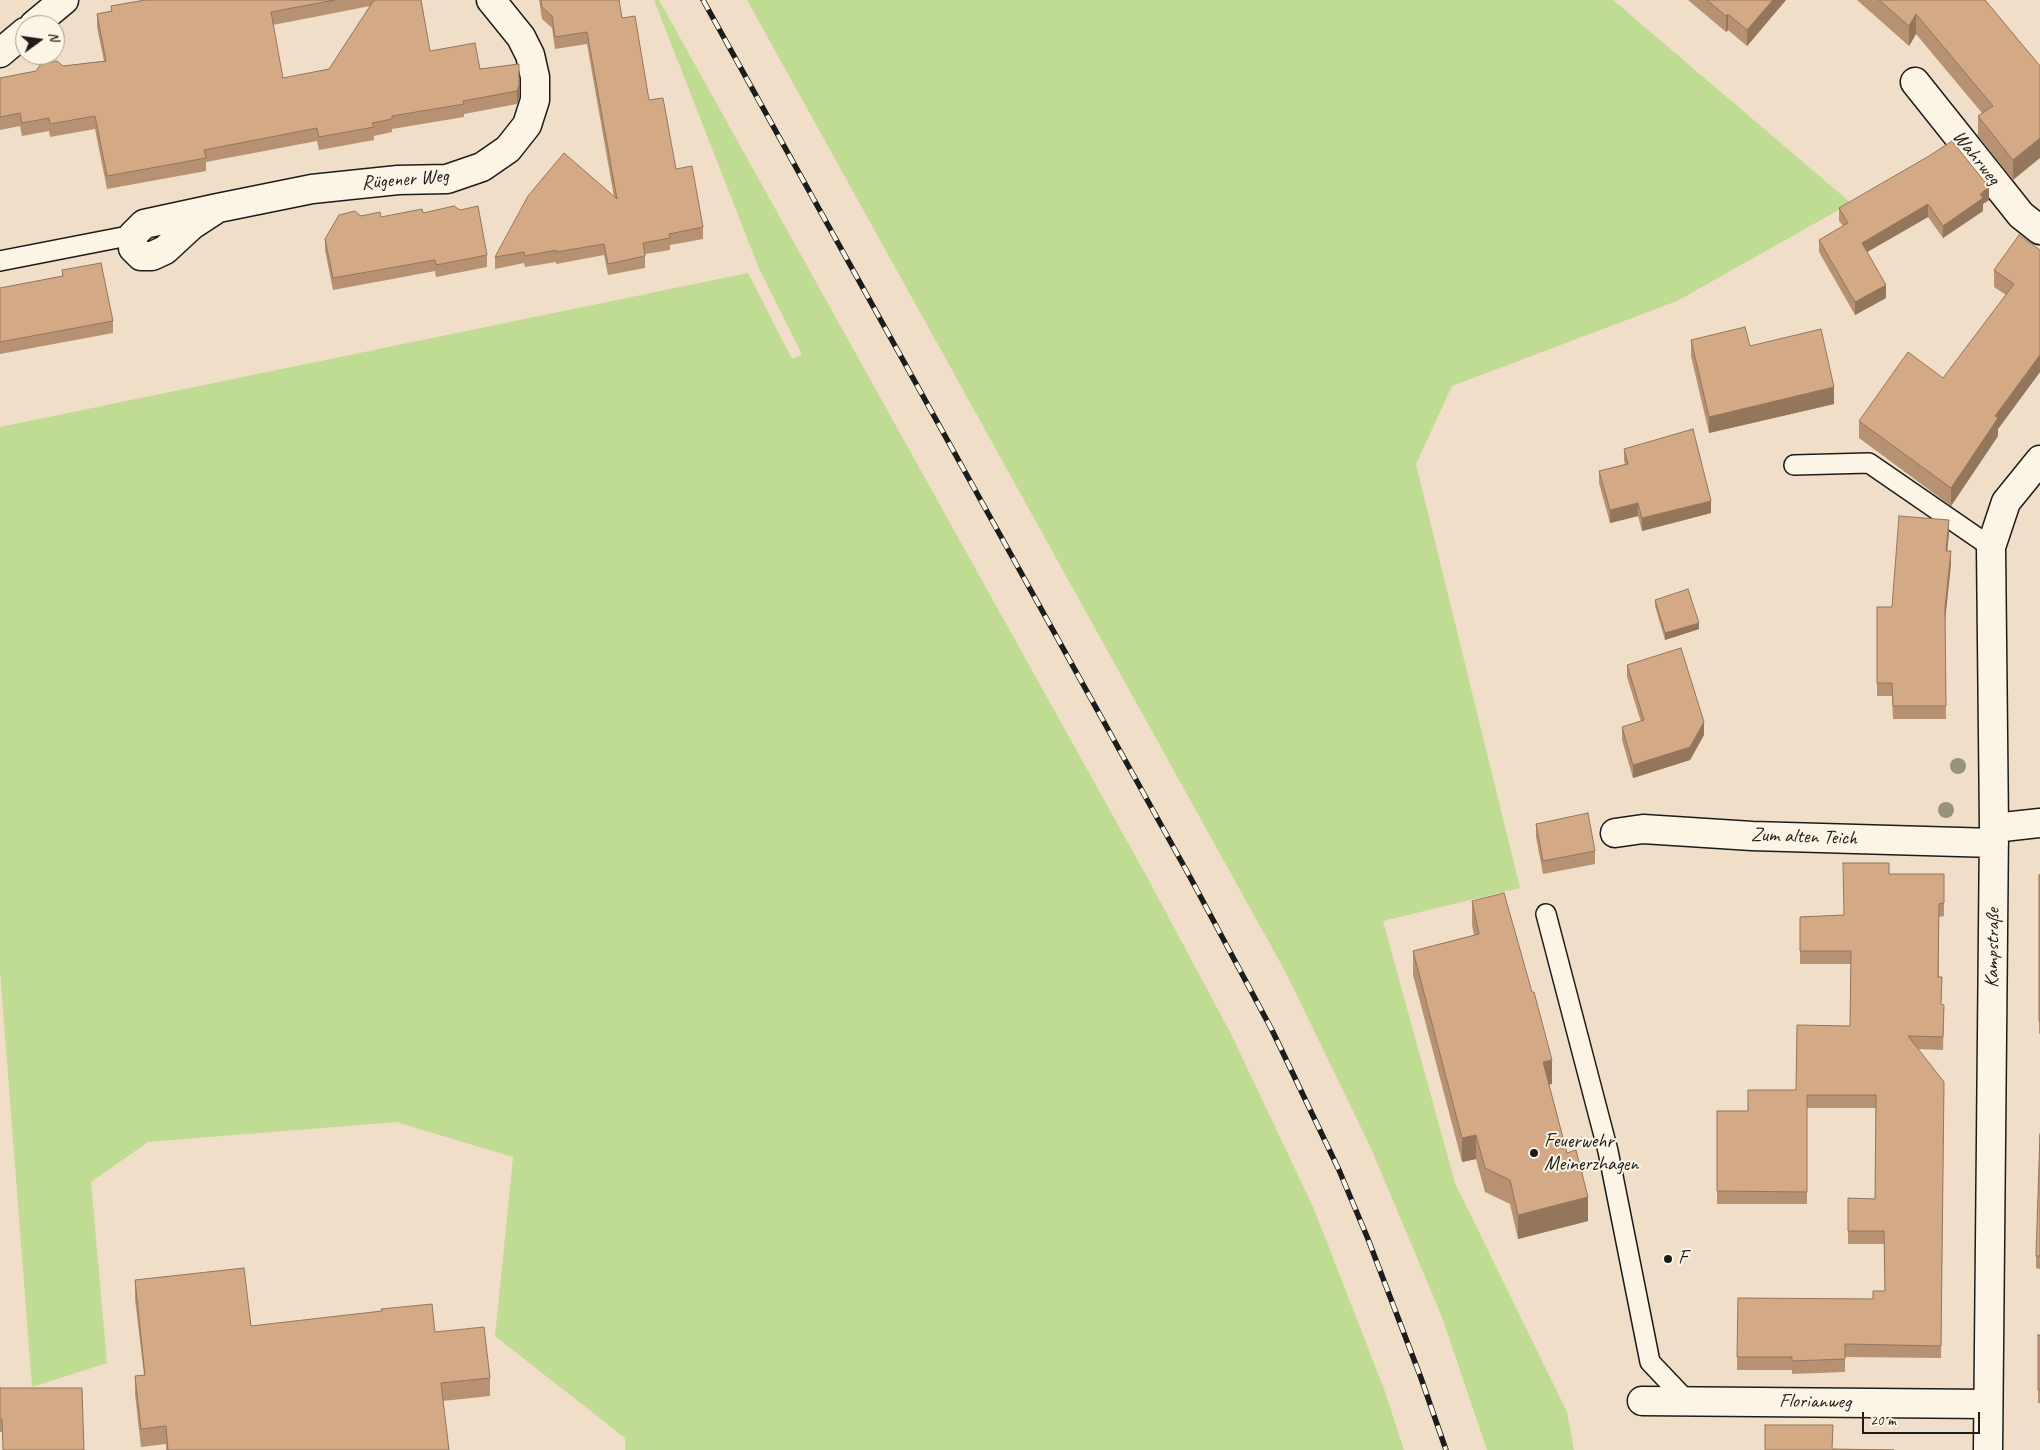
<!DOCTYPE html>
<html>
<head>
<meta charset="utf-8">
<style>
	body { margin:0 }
	#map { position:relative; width:2040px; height:1450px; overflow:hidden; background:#f0dec8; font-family:Caveat,sans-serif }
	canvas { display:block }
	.north { position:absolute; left:15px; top:15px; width:50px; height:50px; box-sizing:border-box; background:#fcf5e5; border:1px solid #a29e95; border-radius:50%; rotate:76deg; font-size:14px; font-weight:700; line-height:20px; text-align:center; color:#1c1c1c }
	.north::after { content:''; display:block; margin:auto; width:18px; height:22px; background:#1c1c1c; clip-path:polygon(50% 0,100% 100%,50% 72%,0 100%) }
	.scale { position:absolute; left:1862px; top:1412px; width:118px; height:22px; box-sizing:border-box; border:2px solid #1c1c1c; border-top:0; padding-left:6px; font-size:15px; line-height:18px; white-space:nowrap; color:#1c1c1c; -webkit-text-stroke:4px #fcf5e5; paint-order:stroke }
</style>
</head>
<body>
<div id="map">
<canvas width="2040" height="1450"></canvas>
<div class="north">N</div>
<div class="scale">20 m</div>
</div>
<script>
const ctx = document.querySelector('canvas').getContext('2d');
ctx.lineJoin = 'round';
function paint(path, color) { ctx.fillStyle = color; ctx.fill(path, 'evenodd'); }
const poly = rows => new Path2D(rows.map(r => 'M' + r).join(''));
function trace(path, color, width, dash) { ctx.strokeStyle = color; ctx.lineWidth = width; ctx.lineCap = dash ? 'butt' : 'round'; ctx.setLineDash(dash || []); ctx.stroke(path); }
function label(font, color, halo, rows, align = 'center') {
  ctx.font = font + ' Caveat,sans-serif'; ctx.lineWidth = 4; ctx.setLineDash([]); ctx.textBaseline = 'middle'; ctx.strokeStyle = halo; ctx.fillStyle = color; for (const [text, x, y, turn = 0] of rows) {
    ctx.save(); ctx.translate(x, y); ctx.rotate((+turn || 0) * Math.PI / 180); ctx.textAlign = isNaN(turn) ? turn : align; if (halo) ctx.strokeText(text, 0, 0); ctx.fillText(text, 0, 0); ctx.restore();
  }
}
const green = poly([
	[654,0,659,0,1147,877,1231,1034,1314,1209,1384,1389,1404,1450,625,1450,625,1438,495,1336,513,1157,396,1122,148,1142,91,1182,107,1363,32,1387,0,971,0,427,748,273,792,359,802,355,758,266],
	[747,0,1613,0,1851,203,1677,301,1452,386,1416,464,1520,888,1383,921,1455,1183,1567,1412,1574,1450,1487,1450,1442,1317,1370,1146,1286,973]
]);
const service = poly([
	[0,261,133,235],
	[1794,465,1869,463,1991,547],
	[1546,914,1608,1151,1650,1362,1687,1401]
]);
const minor = poly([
	[34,25,64,0],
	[0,53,25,32],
	[1915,82,2021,215,2040,230],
	[218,208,192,225,165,250,152,256,141,256,133,248,133,235,144,224,218,208,312,189,398,180,447,179,482,167,508,149,527,125,535,100,535,77,530,55,521,37,491,0],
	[1994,828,2040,823],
	[1615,833,1643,829,1752,836,1994,843],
	[1642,1401,1988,1404],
	[1988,1450,1994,828,1991,547,2006,502,2040,460]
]);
const rail = poly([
	[703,0,1190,877,1272,1030,1339,1170,1368,1239,1421,1378,1446,1450]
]);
const trees = [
	[1958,766],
	[1946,810]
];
const wall = poly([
	[145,0,421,0,430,51,480,69,519,64,519,98,517,104,464,114,464,117,392,129,392,132,374,136,374,140,319,150,317,141,206,162,206,171,107,189,95,129,50,137,49,131,22,136,20,126,0,130,0,78,63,66,104,61,97,27,97,14,111,11,111,6],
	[370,6,329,69,283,78,273,25],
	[539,0,619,0,622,18,649,100,676,169,703,227,703,239,670,245,670,250,645,254,645,268,608,275,604,255,556,264,556,262,525,267,524,263,495,269,495,257,614,197,587,44,555,49,552,28,542,19],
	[1688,0,1786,0,1747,46,1728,30,1726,32],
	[1857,0,1985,0,2040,66,2013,180,1978,136,1978,116,1982,113,1916,34,1909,46],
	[1989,200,1983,204,1983,211,1943,238,1928,217,1867,252,1886,298,1855,315,1819,252,1819,240,1843,226,1839,221,1839,208],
	[423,213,487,255,487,267,436,277,435,271,333,290,325,250,325,239,361,216,381,217],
	[2040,250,2040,372,1998,429,1998,436,1951,506,1859,438,1859,421,1943,378,2006,295,1994,287,1994,270],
	[62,270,113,321,113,333,0,354,0,288,62,276],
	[1691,340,1750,346,1834,404,1709,433,1691,356],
	[1624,449,1711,513,1642,531,1638,516,1610,523,1599,483,1599,471,1625,464,1624,461],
	[1949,533,1947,551,1951,564,1945,620,1946,719,1893,719,1892,696,1877,696,1877,607,1892,607],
	[1655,600,1699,629,1665,640,1655,606],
	[1627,665,1704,735,1690,760,1633,778,1622,740,1622,727,1641,722,1627,677],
	[1536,824,1595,851,1595,864,1543,874,1536,837],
	[1889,874,1944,874,1944,916,1939,917,1939,977,1941,1005,1944,1005,1943,1050,1918,1049,1944,1082,1941,1358,1845,1357,1845,1372,1792,1374,1792,1370,1737,1370,1738,1298,1873,1299,1885,1291,1884,1244,1848,1244,1848,1198,1875,1199,1876,1108,1807,1108,1807,1204,1717,1204,1717,1111,1748,1111,1796,1090,1850,1026,1851,964,1800,964,1800,917,1844,915],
	[2039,875,2040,875,2040,1034,2039,1034],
	[1472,901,1552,1084,1549,1084,1567,1153,1588,1221,1518,1239,1510,1204,1485,1192,1476,1159,1462,1162,1413,975,1413,951,1474,935,1472,925],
	[2040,1134,2040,1269,2036,1268,2036,1256],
	[135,1280,251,1326,435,1332,490,1378,490,1396,443,1401,449,1450,166,1450,166,1444,141,1447,135,1394,135,1376,144,1375,135,1299],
	[2038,1335,2040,1335,2040,1403,2038,1403],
	[0,1388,82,1388,2,1432,0,1432]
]);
const shadedWall = poly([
	[1773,0,1786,0,1747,46,1747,30],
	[1728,14,1728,30,1726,32,1726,16],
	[1916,14,1916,34,1909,46,1909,26],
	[519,85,519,98,517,104,517,91],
	[2040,138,2040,158,2013,180,2013,160],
	[1989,187,1989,200,1983,204,1983,211,1943,238,1943,226],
	[1928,204,1928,217,1862,255,1862,243],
	[1886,285,1886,298,1855,315,1855,302],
	[2040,355,2040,372,1998,429,1998,436,1951,506,1951,488,1995,416],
	[1834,387,1834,404,1709,433,1709,417],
	[1711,501,1711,513,1642,531,1642,518],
	[1638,503,1638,516,1610,523,1610,510],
	[1949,520,1949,533,1946,564,1946,551],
	[1951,551,1951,564,1945,621,1945,608],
	[1699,623,1699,629,1665,640,1665,633],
	[1704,722,1704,735,1690,760,1633,778,1633,765],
	[1552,1060,1552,1084,1543,1086,1543,1062],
	[1476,1135,1476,1159,1462,1162,1462,1138],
	[1588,1197,1588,1221,1518,1239,1518,1215]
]);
const building = poly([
	[145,0,335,0,271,12,283,78,329,69,374,0,421,0,430,51,475,43,480,69,519,64,519,85,517,91,463,101,464,104,392,116,392,119,372,123,374,127,319,137,317,128,204,150,206,158,107,176,95,116,50,124,49,118,22,123,20,113,0,117,0,78,36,71,41,64,57,61,63,66,106,61,97,14,112,11,111,6,145,0],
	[541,0,619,0,622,18,635,16,649,100,663,98,676,169,692,166,703,227,669,234,670,238,643,243,645,256,608,264,604,244,556,252,556,250,525,256,524,252,495,257,528,196,564,153,617,199,587,32,555,37,552,16,542,7,541,0],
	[1707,0,1773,0,1747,30,1728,14,1726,16,1707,0],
	[1879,0,1985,0,2040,66,2040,138,2013,160,1978,116,1993,106,1916,14,1909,26,1879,0],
	[1952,141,1989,187,1980,194,1983,198,1943,226,1928,204,1862,243,1886,285,1855,302,1819,240,1848,223,1839,208,1929,156,1952,141],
	[454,206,460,210,478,206,487,255,436,265,435,260,333,278,325,239,339,215,355,211,361,216,380,212,381,217,422,209,423,213,454,206],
	[2019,235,2040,250,2040,355,1995,416,1998,418,1951,488,1859,421,1908,352,1943,378,2014,284,1994,270,2019,235],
	[101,263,113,321,0,342,0,288,63,276,62,270,101,263],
	[1745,327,1750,346,1821,329,1834,387,1709,417,1691,340,1745,327],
	[1693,429,1711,501,1642,518,1638,503,1610,510,1599,471,1628,464,1624,449,1693,429],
	[1899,516,1949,520,1946,551,1951,551,1945,608,1946,706,1893,706,1892,683,1877,683,1877,607,1892,607,1899,516],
	[1688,589,1699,623,1665,633,1655,600,1688,589],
	[1681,648,1704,722,1690,747,1633,765,1622,727,1644,720,1627,665,1681,648],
	[1588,813,1595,851,1543,861,1536,824,1588,813],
	[1843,863,1889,863,1889,874,1944,874,1944,903,1939,904,1938,977,1942,977,1941,1004,1944,1005,1943,1037,1908,1036,1944,1082,1941,1346,1845,1344,1845,1359,1792,1361,1792,1357,1737,1357,1738,1298,1873,1299,1873,1291,1885,1291,1884,1231,1848,1231,1848,1198,1875,1199,1876,1095,1807,1095,1807,1192,1717,1191,1717,1111,1748,1111,1748,1090,1796,1090,1797,1025,1850,1026,1851,951,1800,951,1800,917,1844,915,1843,863],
	[2039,875,2040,875,2040,1021,2039,1021,2039,875],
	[1504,893,1532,992,1534,992,1552,1060,1543,1062,1567,1153,1576,1150,1588,1197,1518,1215,1510,1180,1485,1168,1476,1135,1462,1138,1413,951,1479,934,1472,901,1504,893],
	[2040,1134,2040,1256,2036,1256,2040,1134],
	[244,1268,251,1326,382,1311,381,1309,432,1304,435,1332,484,1327,490,1378,441,1383,449,1450,168,1450,166,1426,141,1429,135,1376,145,1375,135,1280,244,1268],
	[2038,1335,2040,1335,2040,1390,2038,1390,2038,1335],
	[0,1388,82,1388,84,1450,3,1450,2,1419,0,1419,0,1388],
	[1765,1425,1833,1425,1832,1449,1894,1450,1765,1450,1765,1425]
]);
const markers = [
	[1534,1153,5,"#1c1c1c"],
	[1668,1259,5,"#1c1c1c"]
];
const streetNames = [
	["Wahrweg",1976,158,51],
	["Rügener Weg",405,180,-5],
	["Zum alten Teich",1804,837,2],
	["Kampstraße",1993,948,-89],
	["Florianweg",1815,1402,1]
];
const poiNames = [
	["Feuerwehr",1544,1142],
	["Meinerzhagen",1544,1165],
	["F",1678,1259]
];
paint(green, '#c0db92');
trace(service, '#1c1c1c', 22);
trace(minor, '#1c1c1c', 31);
trace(service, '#fcf5e5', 19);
trace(minor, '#fcf5e5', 28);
trace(rail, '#1c1c1c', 5.5);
trace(rail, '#fcf5e5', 4, [11]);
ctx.fillStyle = '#96937d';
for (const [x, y] of trees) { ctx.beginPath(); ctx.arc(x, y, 8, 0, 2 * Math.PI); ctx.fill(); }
paint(wall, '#b69172');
paint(shadedWall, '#94765d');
paint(building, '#d4a985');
trace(building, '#94765d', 1);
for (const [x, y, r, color] of markers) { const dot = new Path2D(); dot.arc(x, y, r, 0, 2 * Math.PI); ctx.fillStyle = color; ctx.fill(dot); trace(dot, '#fcf5e5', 2); }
label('20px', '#1c1c1c', '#fcf5e5', streetNames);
label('20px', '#1c1c1c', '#fcf5e5', poiNames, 'left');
</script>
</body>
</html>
